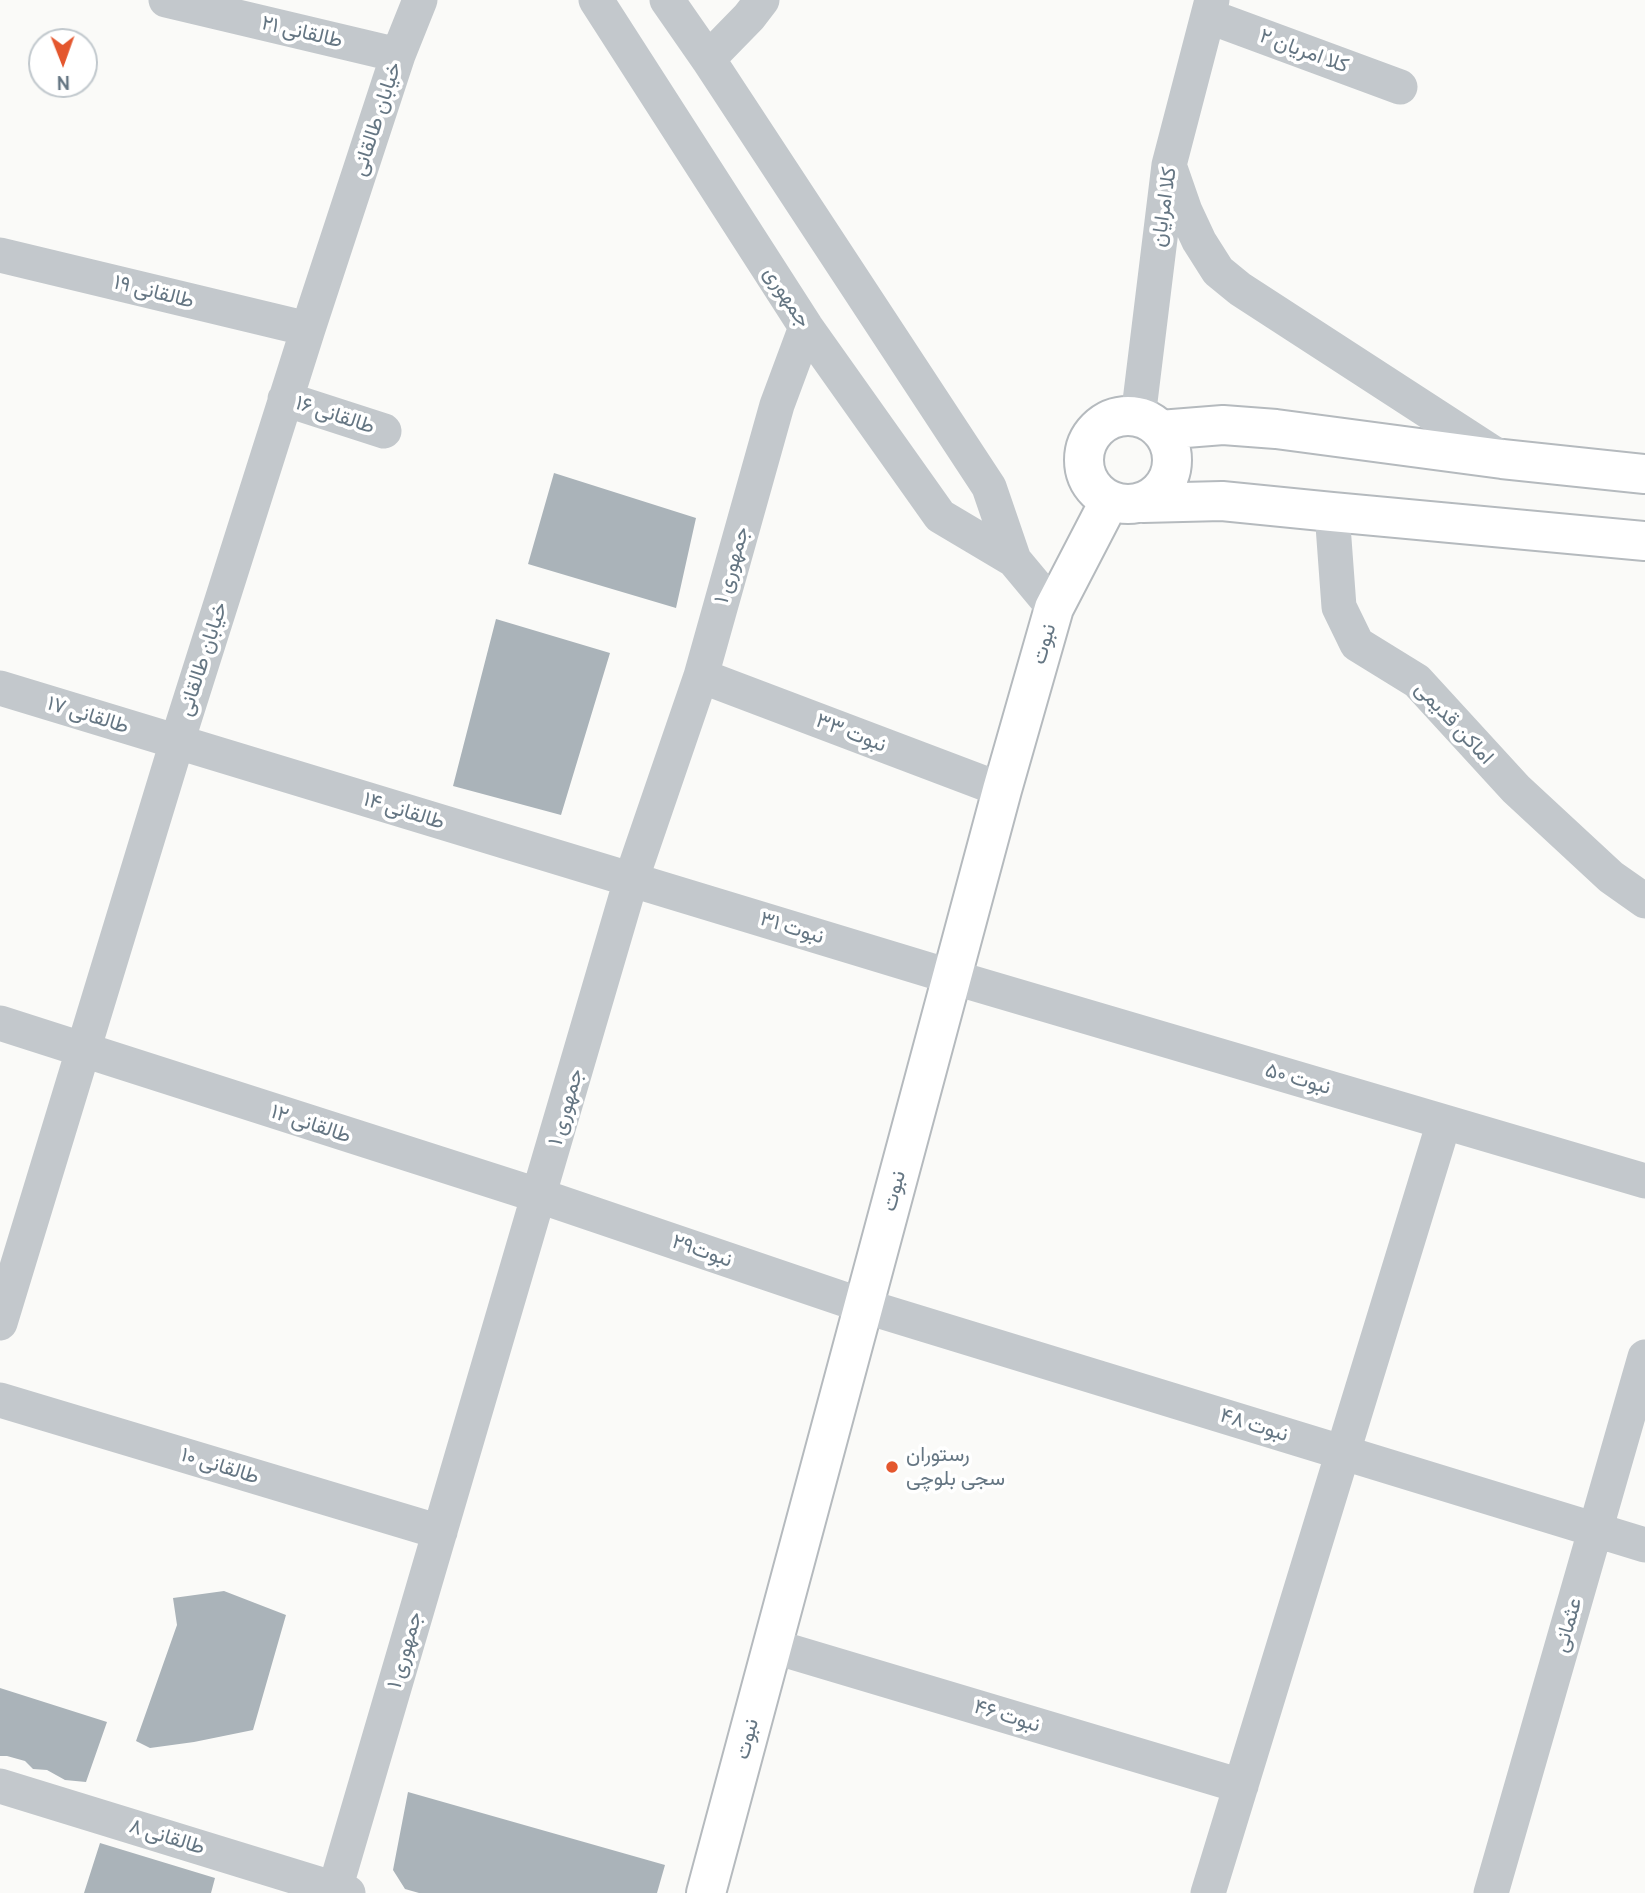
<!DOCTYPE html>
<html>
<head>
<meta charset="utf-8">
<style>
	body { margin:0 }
	#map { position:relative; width:1645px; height:1893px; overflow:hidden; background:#fafaf8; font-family:Cabin,sans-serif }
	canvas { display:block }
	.north { position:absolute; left:28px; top:28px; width:70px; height:70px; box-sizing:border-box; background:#fff; border:2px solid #c1c8cd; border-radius:50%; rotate:179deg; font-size:19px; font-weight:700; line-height:28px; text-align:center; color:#657683 }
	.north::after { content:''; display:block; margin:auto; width:24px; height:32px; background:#e4572e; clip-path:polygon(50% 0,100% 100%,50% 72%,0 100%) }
</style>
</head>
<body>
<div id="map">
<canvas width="1645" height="1893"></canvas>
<div class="north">N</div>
</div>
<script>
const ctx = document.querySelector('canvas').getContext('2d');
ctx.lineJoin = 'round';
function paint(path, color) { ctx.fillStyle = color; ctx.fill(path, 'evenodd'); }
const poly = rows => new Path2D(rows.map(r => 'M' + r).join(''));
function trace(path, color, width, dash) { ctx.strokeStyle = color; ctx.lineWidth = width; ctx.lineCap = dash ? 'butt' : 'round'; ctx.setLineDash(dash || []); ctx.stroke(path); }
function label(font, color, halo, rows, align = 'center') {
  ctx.font = font + ' Cabin,Vazirmatn,sans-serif'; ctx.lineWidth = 7; ctx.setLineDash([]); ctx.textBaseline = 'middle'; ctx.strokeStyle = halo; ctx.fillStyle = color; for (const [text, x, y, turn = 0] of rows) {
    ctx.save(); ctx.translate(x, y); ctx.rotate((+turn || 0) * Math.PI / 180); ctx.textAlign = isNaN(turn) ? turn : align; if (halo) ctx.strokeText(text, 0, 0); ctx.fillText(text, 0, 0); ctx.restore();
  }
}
const building = poly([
	[554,473,696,518,676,608,528,564],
	[496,619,610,653,561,815,453,786],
	[224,1591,286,1615,253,1730,194,1742,150,1748,136,1741,177,1625,173,1598],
	[0,1688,107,1722,86,1782,65,1780,47,1770,33,1769,25,1761,7,1756,0,1756],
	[408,1792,665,1865,657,1893,419,1893,405,1889,393,1870],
	[100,1843,215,1878,211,1893,84,1893]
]);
const minor = poly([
	[166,0,398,55],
	[596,0,806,327,940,516,1014,560,1054,608],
	[667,0,708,59,989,487,1014,560],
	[1208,16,1400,87],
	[708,59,749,17,762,0],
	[1169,165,1185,211,1199,241,1218,271,1240,289,1502,459],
	[0,255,308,329],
	[285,399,384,431],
	[1138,418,1169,165,1212,0],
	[1332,512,1339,607,1357,644,1417,681,1516,789,1611,877,1645,901],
	[701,676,1002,790],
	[0,688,952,977,1645,1181],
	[0,1023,540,1196,864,1306,1645,1545],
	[0,1323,177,742,308,329,398,55,420,0],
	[0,1400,440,1532],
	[772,1646,1241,1786],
	[0,1786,348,1893],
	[335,1889,631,880,701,676,777,405,806,327],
	[1208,1893,1444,1122],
	[1491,1893,1645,1357]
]);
const major = poly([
	'1084 460a44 44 0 1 1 88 0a44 44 0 1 1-88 0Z',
	[1160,430,1223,425,1276,429,1502,459,1645,474],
	[1143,503,1222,501,1332,512,1645,541],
	[706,1893,1002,790,1054,608,1110,500]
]);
const markers = [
	[892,1467,7,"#e4572e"]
];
const streetNames = [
	["طالقانی ۲۱",302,32,13],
	["کلا امریان ۲",1304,51,20],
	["خیابان طالقانی",377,119,-72],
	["کلا امرایان",1164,207,-82],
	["طالقانی ۱۹",154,292,14],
	["جمهوری",787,297,57],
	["طالقانی ۱۶",335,415,18],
	["جمهوری ۱",732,565,-74],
	["نبوت",1044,644,-74],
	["خیابان طالقانی",203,659,-72],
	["طالقانی ۱۷",88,715,17],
	["اماکن قدیمی",1454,723,47],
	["نبوت ۳۳",851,733,21],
	["طالقانی ۱۴",404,811,17],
	["نبوت ۳۱",792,928,17],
	["نبوت ۵۰",1298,1079,16],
	["جمهوری ۱",566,1107,-74],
	["طالقانی ۱۲",311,1124,18],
	["نبوت",894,1191,-75],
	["نبوت۲۹",702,1251,19],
	["نبوت ۴۸",1254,1425,17],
	["طالقانی ۱۰",220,1466,17],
	["عثمانی",1568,1625,-74],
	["جمهوری ۱",405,1650,-74],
	["نبوت ۴۶",1007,1716,17],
	["نبوت",747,1739,-75],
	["طالقانی ۸",167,1837,17]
];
const poiNames = [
	["رستوران",906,1455],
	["سجی بلوچی",906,1479]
];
paint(building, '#aab3b9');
trace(major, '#b5babe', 42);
trace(minor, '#c3c8cc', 35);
trace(major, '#fff', 38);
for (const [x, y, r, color] of markers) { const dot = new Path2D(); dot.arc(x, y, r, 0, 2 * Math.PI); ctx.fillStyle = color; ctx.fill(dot); trace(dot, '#fff', 2.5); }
label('21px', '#657683', '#fff', streetNames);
label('21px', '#657683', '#fff', poiNames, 'left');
</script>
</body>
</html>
